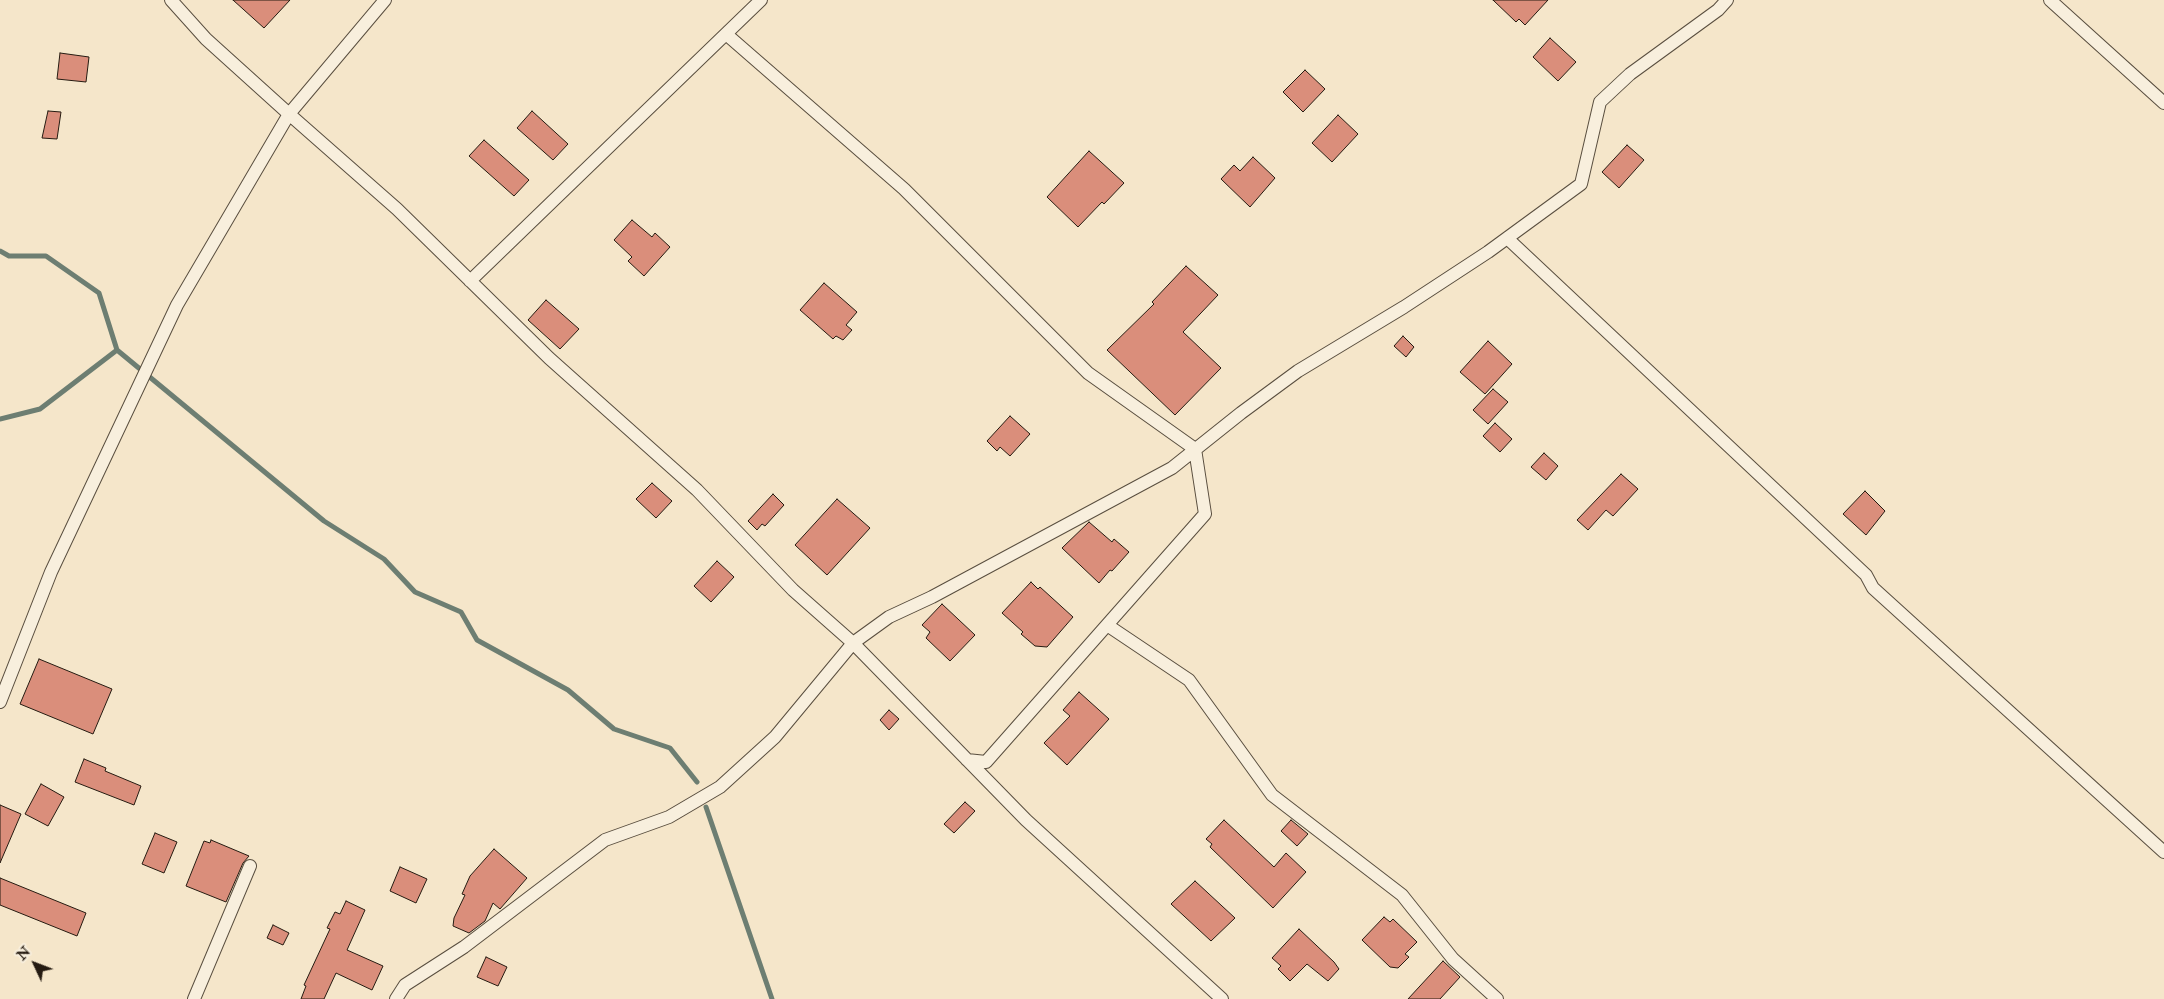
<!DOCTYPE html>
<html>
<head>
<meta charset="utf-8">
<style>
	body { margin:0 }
	#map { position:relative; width:2164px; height:999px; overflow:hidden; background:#f5e6ca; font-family:"IM FELL Double Pica",serif }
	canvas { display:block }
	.north { position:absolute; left:10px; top:939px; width:50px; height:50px; -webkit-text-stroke:4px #f8efdd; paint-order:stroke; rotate:313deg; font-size:14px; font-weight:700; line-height:20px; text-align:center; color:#251b11 }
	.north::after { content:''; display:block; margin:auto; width:18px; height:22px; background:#251b11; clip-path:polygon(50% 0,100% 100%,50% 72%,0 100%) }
</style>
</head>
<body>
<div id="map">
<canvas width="2164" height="999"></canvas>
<div class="north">N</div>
</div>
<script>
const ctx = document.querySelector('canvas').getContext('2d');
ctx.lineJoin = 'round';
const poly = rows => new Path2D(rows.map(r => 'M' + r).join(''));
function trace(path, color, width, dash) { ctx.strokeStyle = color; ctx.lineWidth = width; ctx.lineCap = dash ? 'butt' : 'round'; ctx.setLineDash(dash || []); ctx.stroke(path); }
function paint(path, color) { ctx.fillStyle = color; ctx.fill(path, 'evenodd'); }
const stream = poly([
	[0,251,9,256,46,256,99,293,117,350,324,521,384,559,415,592,461,612,477,640,568,690,614,729,670,748,697,782],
	[0,419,40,409,117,350],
	[706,807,772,999]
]);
const building = poly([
	[233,0,290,0,264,28,233,0],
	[1493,0,1548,0,1525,25,1519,19,1516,22,1493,0],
	[1550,38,1576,62,1558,81,1533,57,1550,38],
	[60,53,89,57,86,82,57,79,60,53],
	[1305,70,1325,89,1303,112,1283,92,1305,70],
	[48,111,61,112,57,139,42,138,48,111],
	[532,111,568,144,553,160,517,128,532,111],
	[1338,115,1358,134,1332,162,1312,143,1338,115],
	[484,140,529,180,514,196,469,156,484,140],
	[1627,145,1644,160,1619,188,1602,172,1627,145],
	[1089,151,1124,183,1104,204,1102,202,1078,227,1047,197,1089,151],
	[1253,157,1275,178,1250,207,1221,179,1234,165,1240,171,1253,157],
	[632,220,652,237,655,233,670,247,644,276,628,261,632,257,614,240,632,220],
	[1186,266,1218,295,1183,332,1221,368,1175,415,1107,350,1154,304,1152,302,1186,266],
	[824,283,857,312,846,325,852,330,843,340,836,336,833,339,800,310,824,283],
	[546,300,579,329,560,349,528,320,546,300],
	[1403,336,1414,347,1406,357,1394,346,1403,336],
	[1488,341,1512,364,1485,394,1460,372,1488,341],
	[1493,389,1508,402,1488,424,1473,410,1493,389],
	[1010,416,1030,434,1010,456,1000,447,997,451,987,441,1010,416],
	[1495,423,1512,439,1500,452,1483,436,1495,423],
	[1544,453,1558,466,1546,480,1531,467,1544,453],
	[1621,474,1638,489,1613,516,1606,510,1588,530,1577,520,1621,474],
	[652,483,672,501,656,518,636,499,652,483],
	[1865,491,1885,511,1866,535,1843,514,1865,491],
	[773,494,784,505,765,526,762,524,757,530,748,521,773,494],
	[837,499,870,528,827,575,795,545,837,499],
	[1089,522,1112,542,1114,539,1129,552,1112,571,1110,570,1099,583,1062,548,1089,522],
	[717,561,734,577,711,602,694,586,717,561],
	[1031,582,1038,589,1040,587,1073,617,1047,647,1035,646,1021,634,1023,632,1002,613,1031,582],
	[942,604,975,635,950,661,926,638,930,632,922,625,942,604],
	[39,659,112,689,93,734,20,704,39,659],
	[1079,692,1109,719,1067,765,1044,743,1070,716,1063,710,1079,692],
	[889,710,899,719,889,730,880,720,889,710],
	[84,759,106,768,105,771,141,786,134,805,75,782,84,759],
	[41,784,64,797,48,826,25,814,41,784],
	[965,802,975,811,954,833,944,824,965,802],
	[0,805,21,814,0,863,0,805],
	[1224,820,1274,867,1286,853,1306,872,1273,908,1210,847,1212,844,1206,839,1224,820],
	[1291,820,1308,834,1297,846,1281,831,1291,820],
	[155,833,177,842,164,873,142,864,155,833],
	[211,840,249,856,243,863,226,902,186,886,204,841,210,843,211,840],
	[494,849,527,878,500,909,493,903,485,921,469,933,453,926,454,918,465,895,462,894,470,876,494,849],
	[400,867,427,879,416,903,390,891,400,867],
	[0,878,86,913,77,936,0,905,0,878],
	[1195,881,1235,918,1211,941,1171,904,1195,881],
	[346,901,365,910,347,950,383,966,372,990,336,973,324,999,301,999,306,986,304,985,330,929,327,928,335,912,340,914,346,901],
	[1384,917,1390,922,1393,919,1417,942,1405,954,1409,957,1398,968,1390,967,1362,940,1384,917],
	[273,925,289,933,283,945,267,938,273,925],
	[1299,929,1334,962,1339,969,1328,981,1307,964,1290,981,1278,969,1281,966,1272,958,1299,929],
	[486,957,507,967,498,986,477,977,486,957],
	[1443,961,1460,977,1440,999,1408,999,1443,961]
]);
const minor = poly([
	[385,0,289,114,397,209,549,358,697,490,793,590,853,643,1026,820,1222,999],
	[2050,0,2164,103],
	[726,34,904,189,1088,373,1195,449,1205,514,986,762,967,760],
	[1507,238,1866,575,1873,588,2164,852],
	[470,281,761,0],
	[1107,625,1189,680,1272,795,1402,895,1453,959,1497,999],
	[0,702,51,572,177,305,289,114,206,39,171,0],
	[194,999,250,866],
	[396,999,405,985,464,947,605,840,669,817,720,787,775,737,853,643,889,617,932,597,1172,468,1241,413,1298,371,1404,307,1488,252,1581,184,1600,102,1630,74,1718,10,1727,0]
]);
trace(stream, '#6d7e72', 5);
paint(building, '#da8e7b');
trace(building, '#251b11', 1);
trace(minor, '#594e3f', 14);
trace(minor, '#f8efdd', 12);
</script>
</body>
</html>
